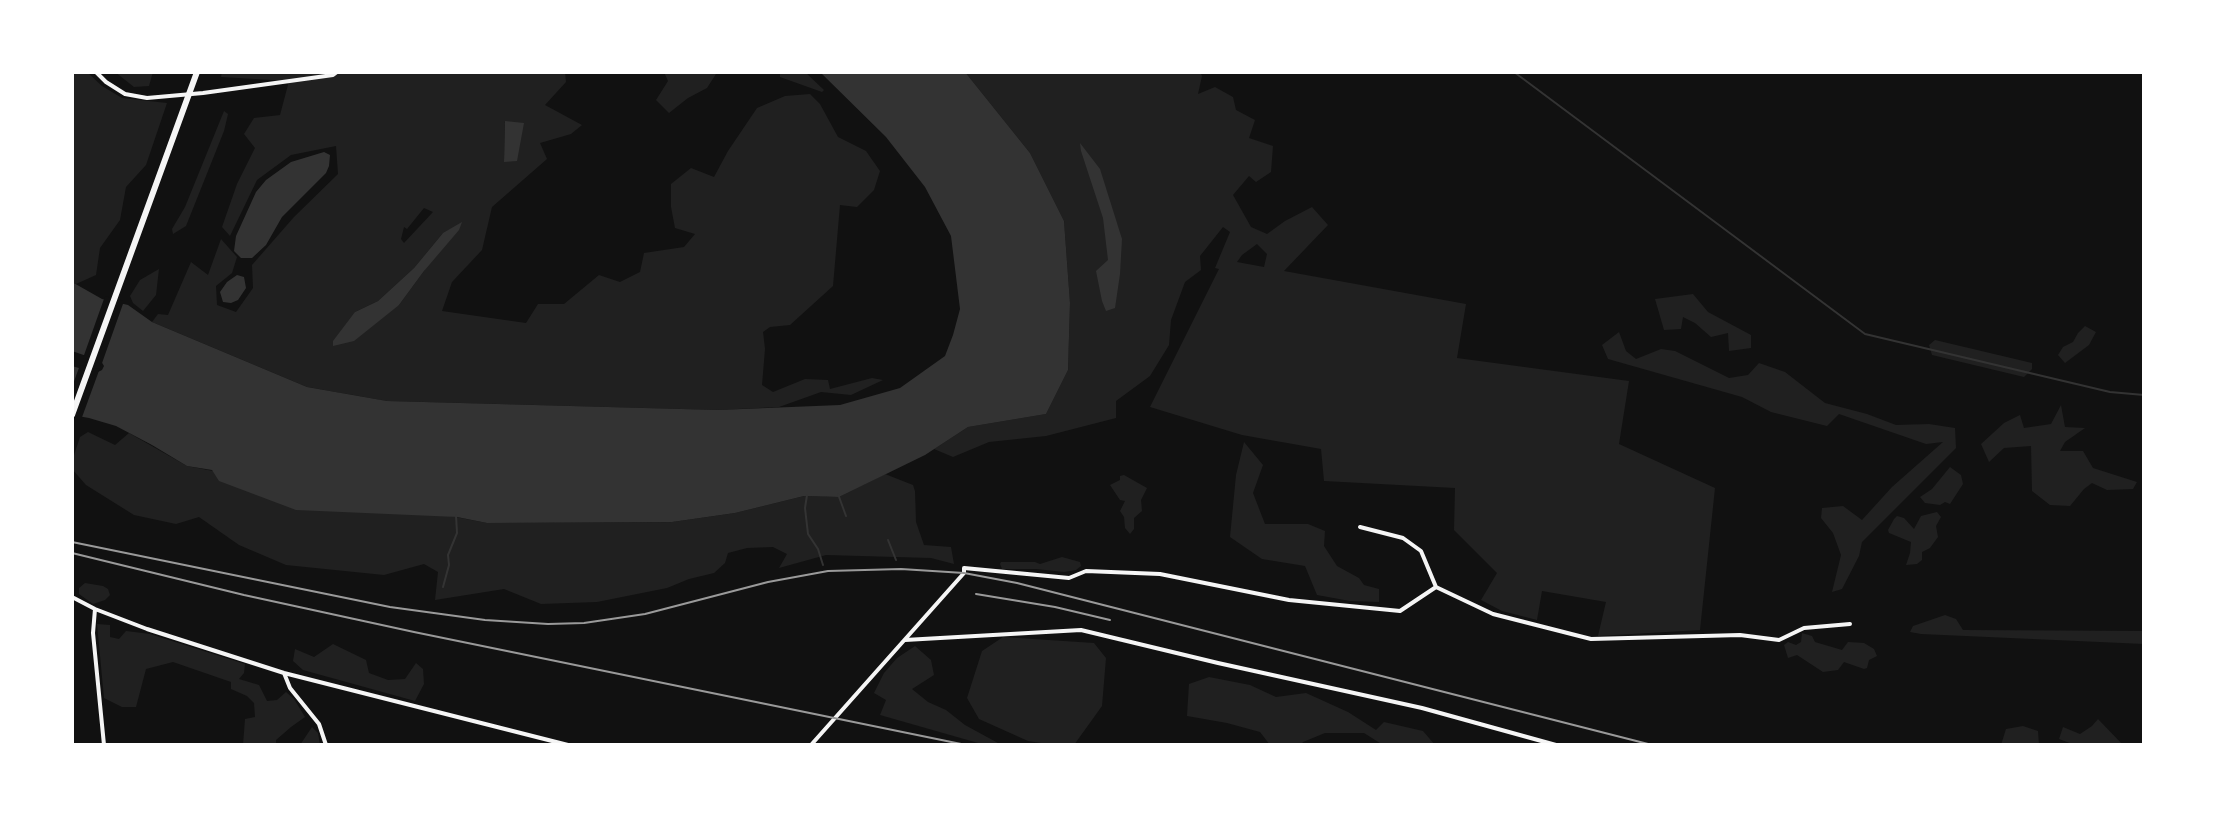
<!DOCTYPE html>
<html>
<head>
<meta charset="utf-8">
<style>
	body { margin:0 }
	#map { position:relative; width:2216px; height:817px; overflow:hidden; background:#111; font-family:Rubik,sans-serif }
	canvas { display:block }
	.frame { position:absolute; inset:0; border:74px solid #fff; pointer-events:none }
</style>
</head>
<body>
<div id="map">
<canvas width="2216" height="817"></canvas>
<div class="frame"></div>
</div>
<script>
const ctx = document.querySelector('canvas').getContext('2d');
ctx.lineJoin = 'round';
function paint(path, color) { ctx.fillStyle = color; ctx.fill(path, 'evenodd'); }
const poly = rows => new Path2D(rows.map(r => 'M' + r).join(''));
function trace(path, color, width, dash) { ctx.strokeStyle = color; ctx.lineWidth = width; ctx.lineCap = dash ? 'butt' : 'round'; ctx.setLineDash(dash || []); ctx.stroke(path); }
const green = poly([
	[72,72,87,72,102,86,122,98,167,103,146,165,126,187,120,220,100,248,96,275,76,284,72,282],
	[115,72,153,72,149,86,134,87],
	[222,72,565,72,566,82,545,105,582,125,571,134,540,143,547,159,492,207,482,250,452,282,442,311,526,323,538,304,564,304,599,275,620,282,640,272,644,253,684,247,695,234,675,228,671,207,671,184,691,168,714,177,728,151,757,108,785,96,810,94,820,104,838,137,866,151,880,171,874,190,857,207,840,205,833,286,790,325,770,327,763,332,765,349,762,385,773,392,805,379,828,380,830,389,872,378,883,380,851,395,821,392,779,407,718,410,387,401,307,387,152,322,158,314,168,315,191,262,208,275,221,239,237,257,232,273,216,286,217,305,236,312,253,288,252,265,294,217,338,174,336,146,291,155,257,180,230,236,222,227,237,184,255,148,244,134,254,118,280,115,289,81,221,77],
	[505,121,517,161,504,161],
	[424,208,433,212,404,243,401,239,404,227,407,229],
	[443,233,424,271,399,305,355,312,378,301,414,268],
	[664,72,716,72,716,74,707,88,688,98,669,113,656,100,668,81],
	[780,72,805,72,824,90,822,92,780,77],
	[965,72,1200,72,1202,76,1198,94,1215,87,1233,97,1236,110,1255,120,1249,138,1273,146,1271,172,1256,182,1249,176,1233,195,1251,227,1267,234,1285,221,1312,207,1328,225,1284,271,1466,304,1457,358,1629,381,1619,444,1715,488,1700,630,1598,636,1606,602,1542,591,1537,620,1502,611,1481,600,1497,573,1454,530,1455,488,1324,481,1321,449,1242,435,1150,407,1219,269,1215,268,1230,232,1223,227,1200,256,1201,270,1185,282,1171,320,1169,345,1150,376,1116,401,1116,418,1046,436,989,442,953,457,934,449,968,427,1046,414,1068,370,1070,303,1064,221,1030,153],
	[1257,244,1267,254,1264,267,1237,262,1242,255],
	[224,111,228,114,224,131,186,226,173,234,172,229,185,207],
	[159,269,156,295,143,311,133,303,130,296,140,280],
	[1693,294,1708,312,1751,335,1751,348,1729,351,1728,333,1711,337,1695,323,1683,317,1681,329,1664,330,1655,299],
	[2085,326,2096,332,2089,345,2065,363,2058,355,2063,347,2073,342,2078,333],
	[1619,332,1626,351,1636,359,1661,349,1675,351,1729,378,1748,375,1759,363,1785,372,1825,403,1867,414,1896,425,1929,424,1955,428,1956,448,1862,542,1859,556,1842,589,1832,592,1841,555,1833,533,1821,518,1822,508,1843,506,1862,520,1892,487,1943,442,1926,444,1839,414,1827,426,1771,412,1742,397,1608,359,1602,345],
	[1935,340,2032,363,2032,369,2024,377,1932,355,1929,345],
	[2061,405,2065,427,2085,428,2065,442,2060,451,2083,451,2093,468,2137,482,2133,489,2107,490,2092,483,2084,489,2070,506,2050,505,2032,491,2031,446,2004,448,1989,462,1981,444,2004,423,2020,415,2024,428,2051,424],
	[88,432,115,445,129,433,187,466,487,523,672,522,735,513,804,496,839,497,885,474,913,485,915,491,916,522,924,545,951,547,954,564,931,558,826,555,779,568,787,554,773,547,747,548,728,553,725,563,714,573,689,579,667,588,597,602,541,604,504,589,435,600,438,572,424,564,384,575,286,565,239,545,199,517,176,524,134,515,86,485,72,469,72,461,80,437],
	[1244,442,1263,465,1253,493,1265,524,1308,524,1325,531,1324,546,1337,566,1359,578,1364,585,1379,589,1379,602,1350,601,1317,595,1305,566,1262,559,1230,537,1236,475],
	[1950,467,1961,475,1963,484,1950,504,1945,502,1940,505,1925,503,1920,497,1932,489],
	[1124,475,1147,488,1141,500,1142,511,1134,518,1134,529,1130,534,1125,528,1124,517,1120,511,1125,501,1120,500,1110,485,1120,480,1120,476],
	[1937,512,1941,517,1936,526,1938,537,1930,548,1922,552,1922,560,1917,564,1906,565,1910,553,1911,542,1889,533,1888,530,1894,519,1897,516,1904,518,1914,529,1921,516],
	[1062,557,1080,562,1081,566,1076,570,1064,572,1036,569,1002,569,1000,564,1001,562,1035,562,1040,564],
	[85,583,103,586,108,589,110,595,105,600,93,604,79,594,79,588],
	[1945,615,1956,619,1963,630,2144,631,2144,644,1921,634,1910,632,1913,626],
	[97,624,110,625,110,637,119,639,126,631,150,634,245,664,244,673,239,679,259,685,267,701,277,700,286,692,294,699,305,717,291,727,276,740,276,745,243,745,245,719,255,717,254,703,247,696,231,689,231,682,173,662,146,669,136,707,122,707,104,698],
	[1802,633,1812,636,1815,642,1842,650,1848,642,1864,643,1874,649,1877,656,1869,660,1867,668,1864,669,1844,662,1838,670,1823,672,1797,655,1788,658,1784,645,1788,642,1796,645,1801,642],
	[1003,637,1094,643,1106,658,1102,706,1074,745,1054,745,1028,741,979,719,967,698,982,651],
	[333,644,366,660,369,673,388,680,405,679,416,663,423,669,424,684,415,701,303,670,293,661,295,649,314,657],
	[915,646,931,660,934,675,912,689,928,702,946,710,965,725,998,743,978,743,880,715,886,700,874,693,884,673,897,658],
	[1209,677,1250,685,1276,697,1306,693,1348,712,1376,730,1384,722,1423,731,1435,745,1383,745,1364,733,1325,733,1303,742,1301,745,1270,745,1260,732,1227,723,1187,716,1189,684],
	[2098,719,2123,745,2075,745,2059,739,2063,727,2080,734,2092,726],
	[2023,726,2038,731,2039,745,2001,745,2006,729],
	[312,727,318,733,320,745,300,745]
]);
const water = poly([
	[820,72,965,72,1030,153,1064,221,1070,303,1068,370,1046,414,968,427,925,455,839,497,804,496,735,513,672,522,487,523,457,517,296,510,219,481,212,470,187,466,152,445,116,426,89,418,72,415,72,366,96,373,102,370,104,366,101,361,72,351,72,282,102,299,128,305,152,322,307,387,387,401,718,410,840,405,900,388,945,356,953,335,960,309,951,236,925,187,886,137],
	[505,121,524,123,517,161,504,162],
	[1080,143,1100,169,1122,239,1120,274,1115,308,1106,311,1102,301,1096,271,1108,260,1103,218,1081,151],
	[324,152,330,155,329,166,326,173,282,217,266,245,252,258,241,258,234,251,236,236,256,192,266,180,291,162],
	[462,222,459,230,424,271,399,305,354,341,333,346,333,341,355,312,378,301,414,268,443,233],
	[237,275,244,277,246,288,238,300,231,303,223,302,220,292,227,282]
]);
const pier = poly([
	[105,296,124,301,101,366,99,363,83,358],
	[80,365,96,369,100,368,81,420,72,418,72,387]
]);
const stream = poly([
	[1514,72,1865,334,2110,392,2144,395],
	[838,494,846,516],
	[807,495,805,508,808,534,818,549,823,565],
	[888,540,896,560],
	[443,587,449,565,448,555,457,533,456,515]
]);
const minor = poly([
	[96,72,106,82,125,94,147,98,203,93,333,75,337,72],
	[1360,527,1403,538,1421,551,1436,587],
	[72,597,95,609,147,629,284,673,568,745],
	[95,609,93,633,104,745],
	[905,640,1081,630,1218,663,1422,708,1556,745],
	[284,673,290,688,319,724,326,745],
	[811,745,964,573,964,568,1069,578,1086,571,1160,574,1289,600,1400,611,1436,587,1493,614,1591,639,1740,635,1779,640,1804,628,1850,624]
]);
const primary = poly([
	[72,415,197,72]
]);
const rail = poly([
	[72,542,390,607,485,620,548,624,584,623,645,614,768,582,828,571,901,569,964,573,1017,583,1652,745],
	[72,553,244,595,414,632,966,745],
	[976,594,1055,607,1110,620]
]);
paint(green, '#202020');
paint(water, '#333');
paint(pier, '#111');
trace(stream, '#333', 2);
trace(minor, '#f5f5f5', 4);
trace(primary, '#f5f5f5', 6);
trace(rail, '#9a9a9a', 2);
</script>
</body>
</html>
